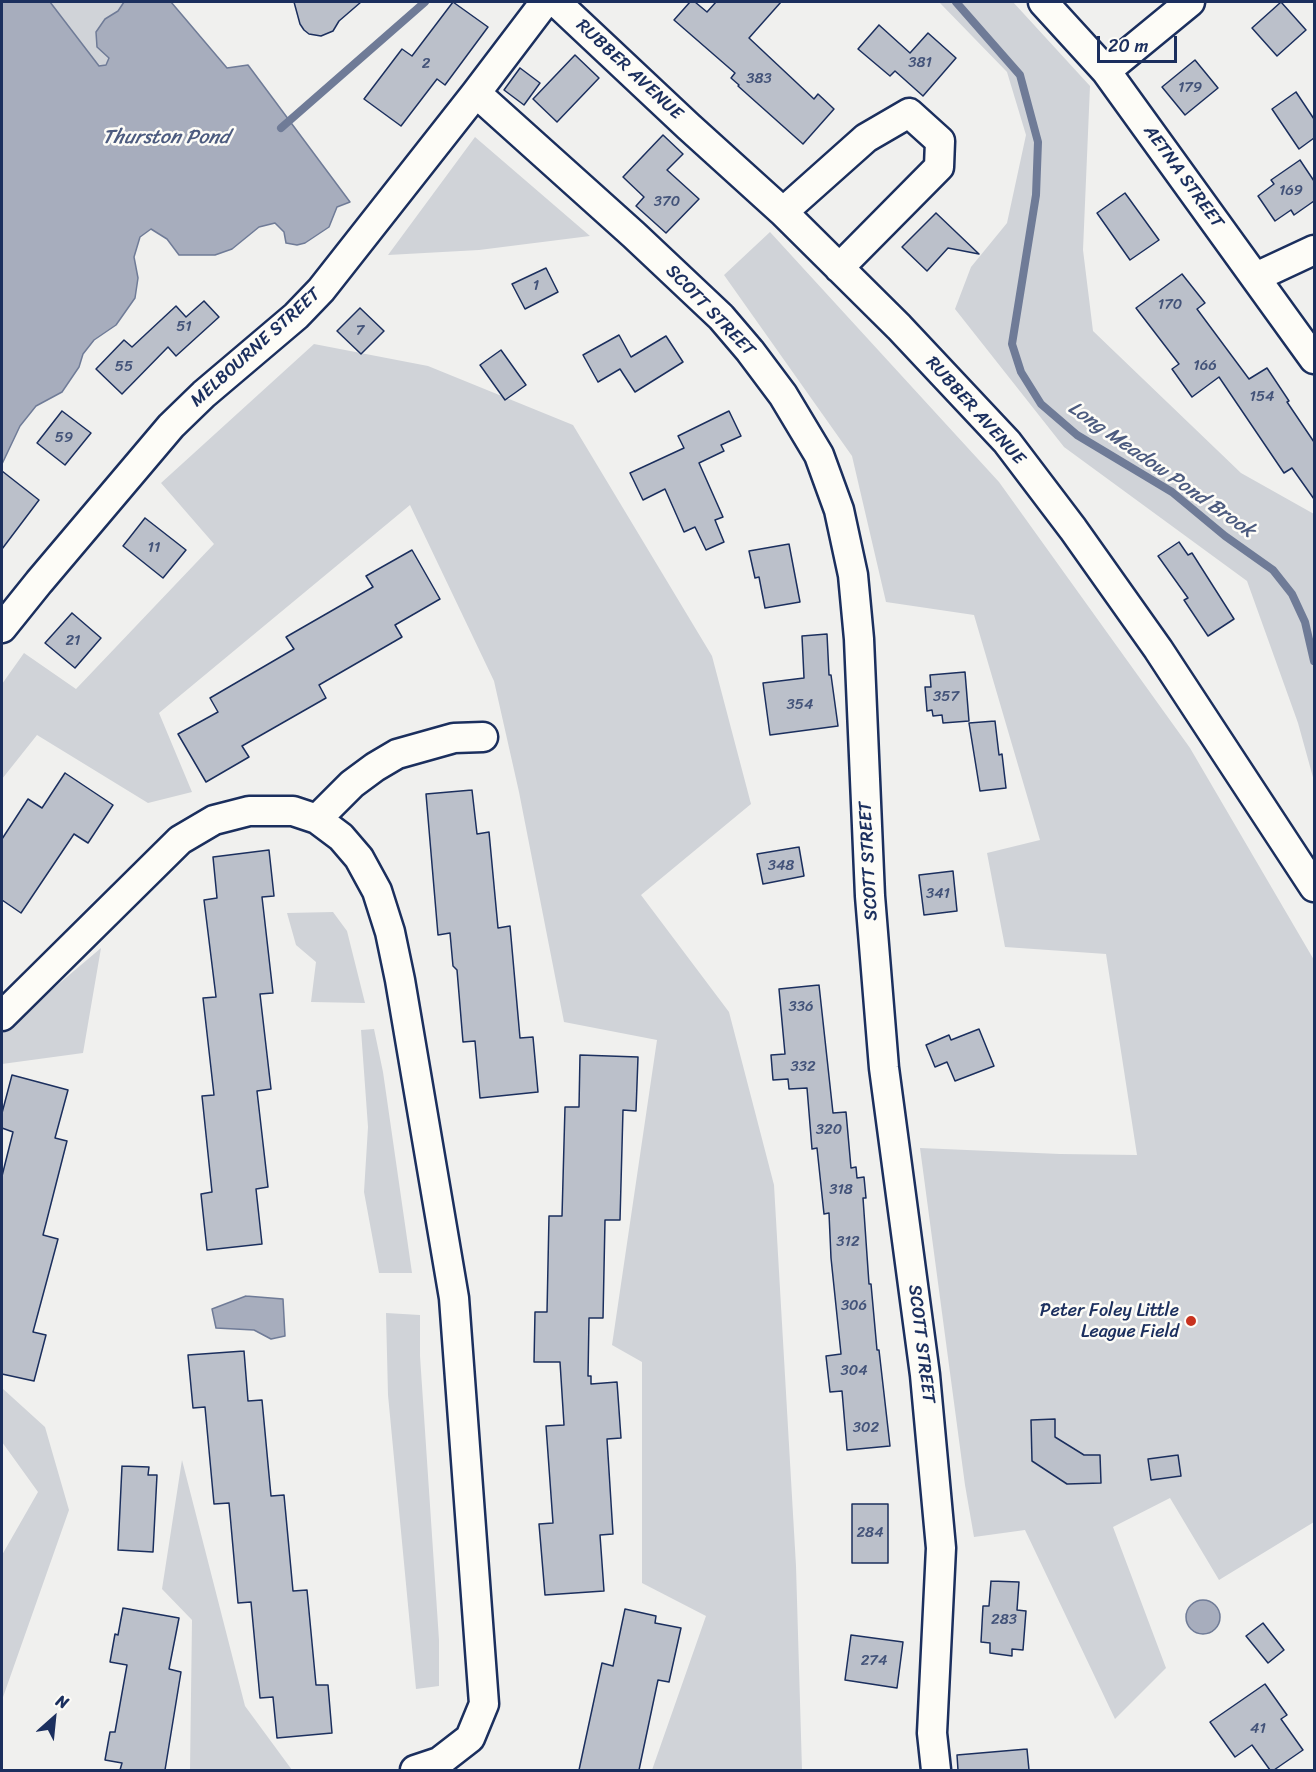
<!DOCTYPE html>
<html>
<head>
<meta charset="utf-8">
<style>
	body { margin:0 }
	#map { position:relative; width:1316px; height:1772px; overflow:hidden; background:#f0f0ee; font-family:Sriracha,sans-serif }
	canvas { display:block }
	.frame { position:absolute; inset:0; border:3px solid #1b2f5e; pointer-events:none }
	.north { position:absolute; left:24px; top:1688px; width:60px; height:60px; -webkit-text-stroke:4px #fdfcf7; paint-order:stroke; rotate:27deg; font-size:16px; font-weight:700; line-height:24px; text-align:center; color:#1b2f5e }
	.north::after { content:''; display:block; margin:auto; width:21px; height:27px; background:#1b2f5e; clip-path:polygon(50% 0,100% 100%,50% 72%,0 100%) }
	.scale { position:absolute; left:1097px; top:36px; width:80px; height:27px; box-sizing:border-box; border:3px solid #1b2f5e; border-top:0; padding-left:8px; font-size:18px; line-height:21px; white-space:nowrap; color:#1b2f5e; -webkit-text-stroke:4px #fdfcf7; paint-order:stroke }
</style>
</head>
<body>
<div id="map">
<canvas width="1316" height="1772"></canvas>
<div class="frame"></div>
<div class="north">N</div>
<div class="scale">20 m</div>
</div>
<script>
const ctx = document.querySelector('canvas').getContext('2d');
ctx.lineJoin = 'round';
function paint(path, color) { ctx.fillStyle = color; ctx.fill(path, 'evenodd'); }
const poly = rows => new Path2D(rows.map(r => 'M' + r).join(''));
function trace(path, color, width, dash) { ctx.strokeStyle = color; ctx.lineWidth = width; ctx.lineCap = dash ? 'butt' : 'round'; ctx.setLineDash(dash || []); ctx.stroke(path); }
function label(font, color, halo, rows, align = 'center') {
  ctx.font = font + ' Sriracha,sans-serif'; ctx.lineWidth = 5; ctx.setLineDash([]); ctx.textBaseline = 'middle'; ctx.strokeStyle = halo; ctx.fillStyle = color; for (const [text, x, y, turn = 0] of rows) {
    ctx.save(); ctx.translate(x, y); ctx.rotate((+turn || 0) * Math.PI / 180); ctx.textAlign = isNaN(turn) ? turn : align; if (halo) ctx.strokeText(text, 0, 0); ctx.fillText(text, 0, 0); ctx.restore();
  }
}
const green = poly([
	[50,2,124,2,118,11,105,19,109,57,106,65,99,66],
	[939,2,1013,2,1090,86,1083,250,1093,331,1241,473,1314,514,1314,781,1298,723,1247,581,1064,447,955,309,971,267,1007,223,1026,135,1007,72],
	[475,137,590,236,479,250,388,255],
	[770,232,999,482,1190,748,1314,960,1314,1522,1219,1580,1170,1498,1113,1527,1166,1668,1115,1719,1025,1530,974,1537,965,1485,920,1148,1060,1154,1137,1155,1106,954,1005,947,987,853,1040,840,974,615,886,602,852,456,724,275],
	[314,344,428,366,573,425,712,656,751,804,641,895,729,1012,774,1185,796,1566,802,1770,652,1770,706,1616,642,1583,642,1362,612,1345,657,1040,564,1022,519,792,494,681,410,505,159,713,192,792,148,803,37,735,2,779,2,684,24,653,76,689,214,544,161,483],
	[333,912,347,931,365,1003,311,1002,316,962,296,945,287,913],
	[101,948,83,1053,2,1064,2,1032],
	[374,1029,383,1072,412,1273,379,1273,364,1192,368,1127,361,1030],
	[386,1313,420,1315,420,1356,439,1640,439,1686,416,1689,388,1395],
	[2,1388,45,1427,69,1510,2,1700,2,1555,38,1492,2,1442],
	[182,1460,245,1706,292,1770,190,1770,192,1620,162,1589]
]);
const water = poly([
	[2,2,50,2,99,66,106,65,109,58,97,47,96,32,105,19,118,11,124,2,171,2,227,68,248,65,350,202,337,207,329,227,305,243,297,245,286,243,284,232,275,223,259,227,232,249,215,255,179,255,167,239,151,229,140,237,134,257,138,278,135,298,116,325,94,340,83,354,79,367,62,392,36,406,20,426,2,464,2,2],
	[246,1296,283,1299,285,1336,271,1339,254,1330,216,1328,212,1309,246,1296],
	'1186 1617a17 17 0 1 1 34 0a17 17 0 1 1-34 0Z'
]);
const stream = poly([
	[956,2,1020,75,1038,142,1036,195,1012,344,1021,372,1041,404,1077,435,1172,492,1225,536,1273,570,1292,594,1305,622,1314,661],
	[281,128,425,2]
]);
const building = poly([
	[294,2,361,2,339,21,333,31,321,36,309,34,304,30,300,24,294,2],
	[453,2,488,27,445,85,437,79,401,126,364,99,402,49,412,56,453,2],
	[690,2,695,2,707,12,716,2,781,2,749,38,814,99,818,94,834,109,803,144,738,86,739,85,731,78,735,73,674,20,690,2],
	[1281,2,1306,30,1277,56,1252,28,1281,2],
	[879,25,910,53,928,33,956,58,923,96,895,71,890,76,858,49,879,25],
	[575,55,599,78,557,122,533,99,575,55],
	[1195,60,1218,88,1185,115,1162,87,1195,60],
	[520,68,540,83,524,105,504,90,520,68],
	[1296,92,1314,119,1314,138,1299,149,1272,109,1296,92],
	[663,135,683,154,667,170,699,199,666,233,636,206,644,197,623,177,663,135],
	[1300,160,1314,181,1314,201,1294,215,1291,210,1275,221,1258,196,1274,184,1271,180,1300,160],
	[1125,193,1159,240,1130,260,1097,213,1125,193],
	[936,213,979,254,948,248,927,271,902,247,936,213],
	[546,268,558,292,525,309,512,284,546,268],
	[1182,274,1205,303,1197,309,1249,379,1267,368,1289,401,1287,402,1314,442,1314,499,1292,468,1284,473,1219,377,1192,397,1172,369,1179,364,1136,308,1182,274],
	[204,301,219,317,176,356,168,347,122,394,96,369,124,340,132,347,176,306,186,317,204,301],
	[360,308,384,331,361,354,337,331,360,308],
	[619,335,631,357,666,336,683,362,635,392,620,369,598,382,583,355,619,335],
	[501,350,526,385,505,400,480,365,501,350],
	[62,411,91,433,65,465,37,443,62,411],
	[729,411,741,436,721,445,724,451,699,463,723,517,715,520,724,542,706,550,695,527,684,532,665,489,643,500,630,473,684,448,678,436,729,411],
	[2,471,39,500,2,549,2,471],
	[145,518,186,550,163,578,123,546,145,518],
	[1179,542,1188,555,1192,553,1234,619,1208,636,1184,600,1188,598,1158,556,1179,542],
	[789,544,800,602,765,608,759,577,755,578,749,551,789,544],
	[412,550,440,599,395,625,402,637,319,685,326,698,242,746,249,757,206,782,178,734,218,712,210,698,294,649,286,637,373,587,366,576,412,550],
	[72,613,101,638,75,668,45,643,72,613],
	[827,634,829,675,831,675,838,726,770,735,763,683,804,678,802,636,827,634],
	[965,672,969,721,943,723,942,715,933,716,932,710,927,711,925,687,931,687,930,675,965,672],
	[995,721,999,755,1002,754,1006,788,980,791,969,723,995,721],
	[65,773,113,805,88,843,74,834,21,913,2,900,2,839,28,799,42,808,65,773],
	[472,790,477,834,489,832,498,928,510,926,520,1038,533,1037,538,1092,480,1098,475,1041,463,1042,457,970,453,966,450,933,438,935,426,794,472,790],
	[799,847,804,876,763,884,757,854,799,847],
	[269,850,274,896,262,897,273,993,260,994,271,1089,257,1091,268,1187,256,1189,262,1244,207,1250,201,1194,212,1192,202,1096,214,1095,203,998,216,997,204,900,217,898,213,857,269,850],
	[953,871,957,911,924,915,919,875,953,871],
	[819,985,833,1113,846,1112,851,1168,856,1167,857,1178,864,1177,866,1198,863,1198,869,1284,871,1284,877,1350,879,1350,890,1446,847,1450,842,1391,830,1392,826,1356,841,1354,831,1258,829,1213,824,1214,817,1148,812,1149,807,1088,789,1089,788,1079,773,1080,771,1055,785,1054,779,989,819,985],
	[979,1029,994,1066,955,1081,947,1062,935,1067,926,1045,949,1035,951,1040,979,1029],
	[580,1055,638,1057,636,1111,623,1110,620,1220,605,1220,603,1318,589,1318,588,1376,591,1376,591,1384,617,1382,621,1438,607,1439,613,1534,600,1535,604,1591,545,1595,539,1524,553,1523,546,1426,564,1425,560,1362,534,1362,535,1312,547,1312,549,1216,562,1216,565,1107,579,1107,580,1055],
	[12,1075,68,1090,55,1138,67,1141,43,1235,58,1239,33,1332,46,1335,34,1381,2,1374,2,1176,13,1132,2,1128,2,1113,12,1075],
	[244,1351,248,1401,262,1400,271,1496,284,1495,293,1591,307,1590,316,1685,328,1685,332,1733,277,1738,273,1697,260,1698,251,1602,238,1603,229,1503,214,1504,205,1407,193,1408,188,1355,244,1351],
	[1055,1419,1055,1437,1084,1455,1100,1455,1101,1483,1067,1484,1032,1461,1031,1420,1055,1419],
	[1178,1455,1181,1476,1151,1480,1148,1459,1178,1455],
	[122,1466,149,1467,148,1475,157,1475,153,1552,118,1550,122,1466],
	[852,1504,888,1504,888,1563,852,1563,852,1504],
	[991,1581,1019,1582,1017,1610,1026,1611,1023,1650,1012,1649,1012,1656,990,1653,990,1643,981,1642,983,1606,989,1606,991,1581],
	[123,1608,179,1618,169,1669,181,1672,165,1770,120,1770,122,1763,105,1760,110,1732,115,1732,127,1665,110,1662,115,1634,118,1635,123,1608],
	[625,1609,656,1616,655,1623,681,1628,669,1682,658,1680,639,1770,579,1770,602,1663,613,1666,625,1609],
	[1263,1623,1284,1650,1268,1663,1246,1636,1263,1623],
	[851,1635,903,1642,897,1688,845,1680,851,1635],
	[1265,1684,1287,1715,1281,1719,1303,1750,1274,1770,1270,1770,1252,1745,1235,1757,1210,1722,1265,1684],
	[1027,1749,1029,1770,958,1770,957,1755,1027,1749]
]);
const minor = poly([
	[556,2,688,126,783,212,899,327,1007,442,1073,529,1158,649,1314,887],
	[1043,2,1106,71,1314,359],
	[1106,71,1190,2],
	[476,93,634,235,721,317,750,351,783,395,819,455,839,510,853,575,859,639,870,896,884,1068,925,1375,941,1548,932,1733,936,1770],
	[783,212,866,138,909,113,940,141,939,167,839,268],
	[1256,277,1314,250],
	[2,628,39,582,171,426,204,394,296,316,321,290,476,93,545,2],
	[317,819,352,784,375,767,397,754,454,738,483,737],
	[2,1016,180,840,214,820,249,811,293,811,317,819,341,837,359,858,377,891,390,932,400,980,454,1298,484,1704,470,1738,439,1762,415,1770]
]);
const markers = [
	[1191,1321,6,"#c8321e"]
];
const numberNames = [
	["381",920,63],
	["2",426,64],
	["383",759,79],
	["179",1190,88],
	["169",1291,191],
	["370",667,202],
	["1",536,286],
	["170",1170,305],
	["51",184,327],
	["7",360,331],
	["166",1205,366],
	["55",124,367],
	["154",1262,397],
	["59",64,438],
	["11",154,548],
	["21",73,641],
	["357",946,697],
	["354",800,705],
	["348",781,866],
	["341",938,894],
	["336",801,1007],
	["332",803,1067],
	["320",829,1130],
	["318",841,1190],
	["312",848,1242],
	["306",854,1306],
	["304",854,1371],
	["302",866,1428],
	["284",870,1533],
	["283",1004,1620],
	["274",874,1661],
	["41",1258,1729]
];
const streetNames = [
	["RUBBER AVENUE",629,70,43],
	["AETNA STREET",1183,177,54],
	["SCOTT STREET",710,311,46],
	["MELBOURNE STREET",256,348,-42],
	["RUBBER AVENUE",975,411,48],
	["SCOTT STREET",869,861,-93],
	["SCOTT STREET",921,1344,83]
];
const poiNames = [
	["Peter Foley Little",1179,1311],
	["League Field",1179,1332]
];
const waterNames = [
	["Thurston Pond",166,138],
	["Long Meadow Pond Brook",1161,470,35]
];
paint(green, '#d0d3d8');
paint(water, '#a7adbd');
trace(water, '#6f7b97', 1.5);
trace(stream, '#6f7b97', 8);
paint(building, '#bbc0ca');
trace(building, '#1b2f5e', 1.5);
trace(minor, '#1b2f5e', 33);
trace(minor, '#fdfcf7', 28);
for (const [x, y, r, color] of markers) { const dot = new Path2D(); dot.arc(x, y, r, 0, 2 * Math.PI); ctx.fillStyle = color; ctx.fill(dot); trace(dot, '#fdfcf7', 2); }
label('15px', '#435379', null, numberNames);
label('18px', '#1b2f5e', '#fdfcf7', streetNames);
label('18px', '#1b2f5e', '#fdfcf7', poiNames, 'right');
label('italic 20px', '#4c5b7f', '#fdfcf7', waterNames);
</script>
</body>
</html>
